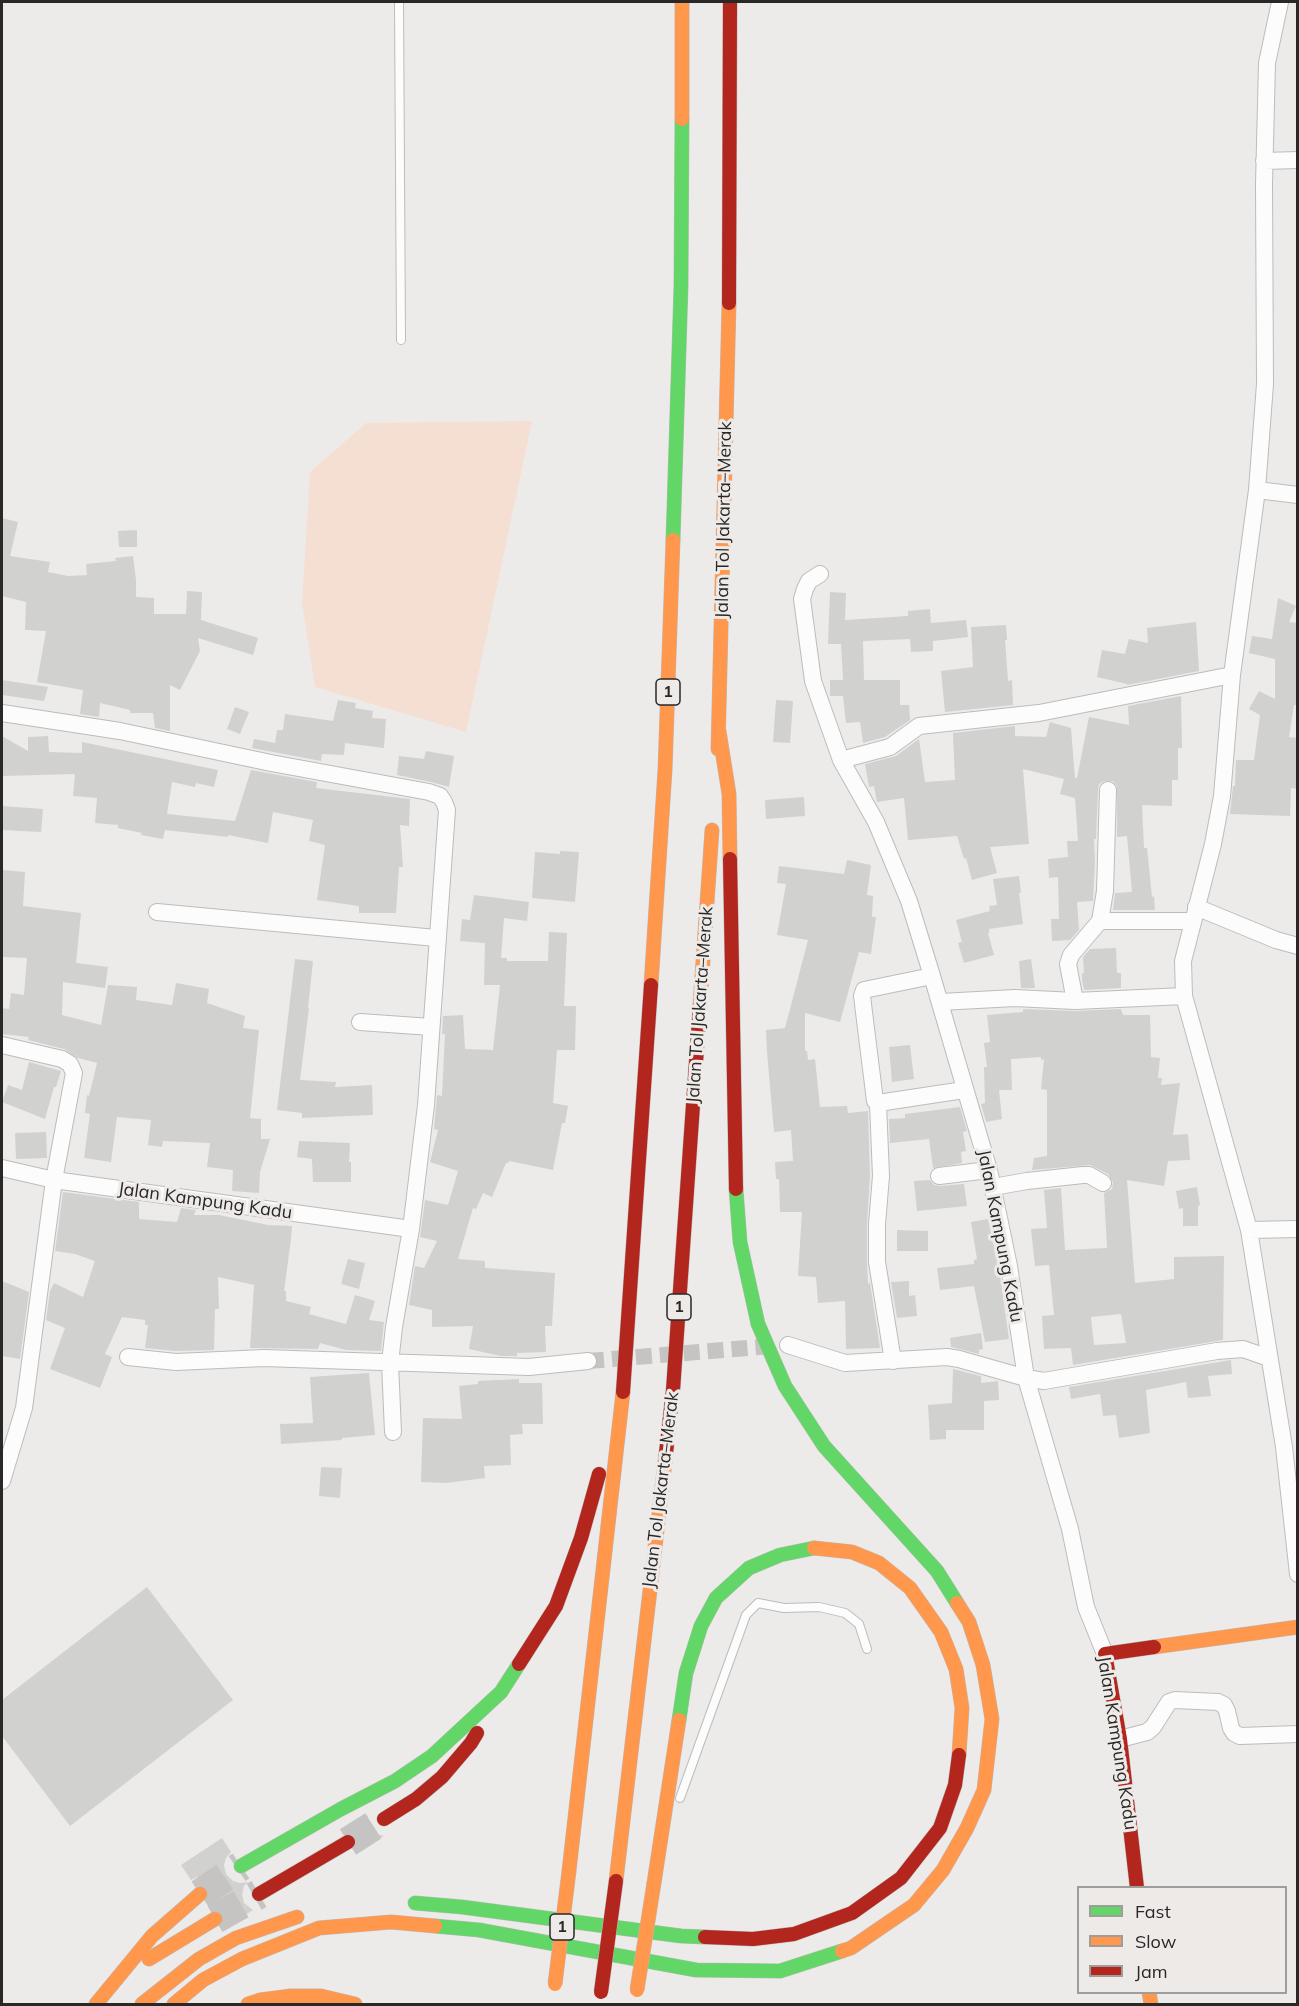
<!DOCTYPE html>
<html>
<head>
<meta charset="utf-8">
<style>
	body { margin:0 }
	#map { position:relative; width:1299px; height:2006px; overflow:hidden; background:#edebe9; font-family:Mulish,sans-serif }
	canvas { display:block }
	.frame { position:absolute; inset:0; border:3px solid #292827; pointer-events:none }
	.legend { position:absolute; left:1077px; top:1886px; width:210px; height:108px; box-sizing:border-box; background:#eeeae8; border:2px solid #9f9c9b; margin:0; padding:8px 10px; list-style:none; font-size:18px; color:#292827 }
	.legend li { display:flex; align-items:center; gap:12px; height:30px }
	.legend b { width:30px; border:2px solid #9f9c9b }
</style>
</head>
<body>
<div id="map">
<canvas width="1299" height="2006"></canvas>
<div class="frame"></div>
<ul class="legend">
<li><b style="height:8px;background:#63d668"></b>Fast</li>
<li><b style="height:8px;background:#ff974d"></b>Slow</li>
<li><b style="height:8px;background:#b3261e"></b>Jam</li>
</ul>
</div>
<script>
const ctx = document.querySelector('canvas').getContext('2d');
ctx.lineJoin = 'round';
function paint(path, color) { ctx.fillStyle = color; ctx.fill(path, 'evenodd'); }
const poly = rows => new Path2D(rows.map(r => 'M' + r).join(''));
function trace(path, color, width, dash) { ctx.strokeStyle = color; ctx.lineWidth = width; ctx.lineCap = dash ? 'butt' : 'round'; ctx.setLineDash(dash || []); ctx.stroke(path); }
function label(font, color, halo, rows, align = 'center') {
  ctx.font = font + ' Mulish,sans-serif'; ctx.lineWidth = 6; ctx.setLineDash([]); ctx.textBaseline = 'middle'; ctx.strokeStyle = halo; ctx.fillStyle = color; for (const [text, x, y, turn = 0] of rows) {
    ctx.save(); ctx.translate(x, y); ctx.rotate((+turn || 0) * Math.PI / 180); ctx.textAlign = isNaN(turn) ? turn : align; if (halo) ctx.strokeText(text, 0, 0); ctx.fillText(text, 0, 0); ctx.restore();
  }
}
const green = poly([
	[532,421,466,732,315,687,302,603,310,472,366,423]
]);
const building = poly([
	[2,518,18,522,10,556,50,562,48,572,68,576,87,575,86,564,116,561,115,558,133,556,136,580,136,597,154,598,154,614,186,614,187,591,202,592,201,620,258,638,253,655,198,638,200,651,180,690,170,685,170,731,155,728,153,713,130,713,130,710,100,703,99,717,80,714,83,690,37,682,46,631,25,630,26,602,2,596],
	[137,530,137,547,119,547,118,531],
	[830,592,846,593,845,620,908,616,908,611,930,609,931,623,966,620,968,637,933,641,933,651,911,652,910,639,863,641,864,680,900,680,900,705,909,705,910,720,885,737,863,743,860,722,846,723,843,696,830,696,830,680,843,680,841,644,828,644],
	[1278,598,1296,606,1289,622,1298,623,1298,705,1294,705,1289,737,1298,738,1298,789,1291,788,1290,816,1230,814,1233,786,1235,786,1236,760,1254,760,1260,715,1249,709,1259,691,1275,699,1275,659,1249,653,1252,636,1272,639],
	[1196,622,1199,671,1127,685,1127,684,1097,677,1102,650,1125,654,1129,639,1148,643,1147,628],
	[1006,625,1007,640,1005,640,1008,681,1012,680,1013,705,945,712,941,671,973,667,971,627],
	[2,680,48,687,44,701,2,695],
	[1181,696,1182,748,1178,748,1178,780,1172,780,1172,806,1142,805,1144,848,1147,848,1152,897,1154,896,1155,910,1113,910,1115,893,1132,892,1127,836,1117,837,1117,786,1113,781,1104,781,1099,784,1098,790,1096,839,1094,839,1095,861,1093,901,1077,902,1079,930,1070,940,1052,941,1051,919,1059,919,1058,877,1049,878,1048,859,1068,857,1067,841,1078,841,1075,798,1060,794,1064,779,1023,769,1029,844,990,847,997,873,972,880,966,858,964,859,957,836,908,840,904,798,877,802,874,786,869,787,865,764,896,756,919,739,925,782,955,780,953,733,1015,726,1015,736,1046,737,1050,722,1071,728,1075,778,1077,778,1089,717,1129,725,1128,706],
	[338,700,356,703,355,708,373,711,372,718,386,719,384,748,345,743,344,755,322,754,321,761,252,748,254,739,275,743,277,730,283,730,285,714,333,721],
	[776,700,793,701,790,743,773,742],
	[235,707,249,712,240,734,227,729],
	[2,736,28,751,28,737,48,736,49,752,82,753,82,742,218,770,214,787,196,783,195,787,172,782,167,814,235,821,251,770,317,782,316,788,410,799,409,826,400,825,403,867,399,867,396,913,359,913,359,906,317,900,325,845,309,841,313,820,273,812,268,843,228,835,228,837,165,830,163,839,141,835,142,833,118,828,118,825,95,823,97,798,73,796,75,774,2,776],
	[426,751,454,756,449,787,431,782,397,775,399,756,424,759],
	[804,797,805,816,766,819,765,800],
	[2,806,43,809,41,832,2,830],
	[560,851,579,852,575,902,532,898,535,852,560,854],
	[847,860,871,865,867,895,873,896,872,917,876,917,871,954,859,952,840,1022,805,1013,805,1051,807,1051,808,1060,815,1059,820,1107,847,1106,848,1113,868,1111,870,1176,867,1223,867,1262,868,1284,870,1283,880,1348,846,1349,845,1301,818,1303,816,1277,798,1276,802,1212,780,1212,779,1179,776,1179,775,1162,793,1161,791,1130,774,1132,767,1052,766,1030,785,1028,808,940,777,935,786,884,777,883,779,866,844,874],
	[2,870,25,872,23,906,81,913,76,963,108,967,105,988,63,982,62,1015,101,1025,108,985,137,987,136,1000,172,1005,176,983,209,989,207,1003,245,1016,243,1028,259,1030,250,1118,261,1119,261,1139,270,1139,260,1172,259,1193,232,1191,233,1170,207,1167,210,1143,163,1141,162,1147,148,1145,151,1120,117,1117,111,1162,84,1158,90,1114,85,1113,87,1095,89,1096,97,1063,78,1058,64,1049,28,1040,29,1037,2,1034,2,1008,9,1009,11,993,24,995,27,958,2,957],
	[1019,876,1021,893,1019,893,1023,924,989,929,989,933,988,933,994,955,964,963,958,943,962,942,956,920,990,911,989,906,997,905,993,879],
	[474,895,529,902,527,921,504,918,501,958,507,958,507,961,548,961,549,932,567,933,564,1006,576,1006,575,1050,557,1050,553,1103,568,1106,565,1123,562,1123,553,1170,509,1161,508,1163,506,1163,492,1197,483,1193,476,1209,473,1208,458,1259,485,1261,485,1268,555,1273,552,1326,545,1326,546,1352,517,1353,517,1356,501,1356,469,1349,473,1326,432,1327,432,1310,409,1305,415,1266,424,1268,437,1241,420,1237,425,1200,448,1205,458,1171,430,1162,438,1130,434,1129,437,1095,442,1096,445,1034,442,1034,443,1016,463,1015,465,1049,493,1050,500,985,484,985,485,943,460,941,462,919,470,920],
	[1116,948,1117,973,1121,973,1121,988,1084,990,1082,980,1082,973,1084,973,1083,957,1090,949],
	[295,959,313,961,308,1008,309,1008,300,1080,336,1082,335,1087,372,1085,373,1115,302,1118,302,1113,277,1110],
	[1031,959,1035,988,1021,988,1019,961],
	[1023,1009,1075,1011,1121,1009,1123,1015,1150,1015,1151,1057,1160,1058,1158,1078,1162,1078,1161,1085,1180,1083,1173,1135,1188,1134,1190,1160,1168,1161,1164,1186,1127,1180,1135,1283,1174,1279,1174,1257,1224,1256,1223,1340,1073,1365,1071,1348,1044,1349,1042,1316,1054,1315,1049,1265,1035,1266,1031,1229,1047,1228,1044,1190,1061,1188,1065,1250,1107,1248,1104,1193,1112,1189,1113,1182,1108,1174,1090,1165,1032,1170,1034,1158,1047,1156,1047,1090,1041,1089,1044,1059,1041,1060,1041,1057,1011,1059,1012,1090,999,1090,1002,1119,986,1122,981,1104,985,1103,984,1067,987,1067,984,1043,990,1042,987,1015,1023,1012],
	[1121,1314,1126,1343,1094,1345,1091,1317],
	[910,1045,914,1079,892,1082,889,1047],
	[29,1062,61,1071,56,1087,54,1087,45,1119,2,1102,8,1085,22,1090],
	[960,1107,967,1131,963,1132,966,1151,961,1152,962,1163,933,1168,929,1139,890,1143,889,1119,905,1118,905,1114],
	[46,1132,47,1158,16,1159,15,1133],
	[299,1141,350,1143,349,1162,351,1162,351,1182,313,1182,312,1159,297,1157],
	[930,1180,934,1185,940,1186,964,1184,967,1206,917,1211,914,1181],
	[1197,1187,1200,1205,1198,1206,1198,1226,1183,1226,1183,1208,1179,1209,1176,1191],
	[63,1192,139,1202,139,1219,177,1222,181,1208,196,1210,194,1215,219,1215,268,1225,292,1226,291,1239,284,1291,286,1291,286,1301,311,1307,309,1314,346,1324,355,1295,375,1301,369,1320,384,1322,381,1351,346,1350,320,1343,318,1349,250,1348,254,1285,218,1277,219,1309,215,1309,214,1350,176,1351,145,1348,148,1325,145,1325,145,1320,122,1317,105,1354,112,1357,100,1388,50,1369,65,1328,46,1320,50,1291,54,1283,83,1297,95,1261,75,1254,55,1251],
	[988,1219,999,1268,1009,1339,985,1342,974,1286,940,1290,937,1268,974,1264,974,1260,977,1259,971,1222],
	[897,1230,928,1231,928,1251,897,1251],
	[348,1259,365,1263,359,1289,341,1284],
	[2,1281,29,1292,20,1359,2,1356],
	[909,1281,909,1296,915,1295,917,1316,897,1318,891,1282],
	[981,1333,983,1349,979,1350,979,1354,951,1347,950,1338],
	[1231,1360,1232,1374,1208,1376,1211,1396,1188,1398,1186,1382,1146,1390,1150,1433,1119,1438,1116,1415,1103,1416,1100,1394,1071,1399,1069,1387],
	[953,1369,981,1376,981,1383,998,1381,999,1400,984,1401,984,1430,946,1430,946,1439,930,1440,928,1405,952,1403],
	[369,1373,375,1435,342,1438,342,1440,281,1444,280,1424,313,1423,310,1377],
	[519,1379,519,1383,542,1383,543,1424,522,1424,523,1434,510,1435,511,1465,484,1466,485,1478,446,1483,421,1482,423,1418,462,1419,459,1386,478,1384,478,1381],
	[321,1467,342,1468,340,1498,319,1496],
	[147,1587,233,1700,70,1826,2,1736,2,1700],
	[368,1815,367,1820,370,1829,376,1834,384,1836,364,1847,365,1841,363,1833,356,1827,348,1825],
	[222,1838,231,1852,226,1858,224,1865,226,1874,233,1881,240,1883,248,1882,244,1886,242,1895,244,1903,253,1910,241,1918,232,1921,230,1910,223,1904,215,1902,217,1891,213,1882,205,1878,197,1877,191,1880,181,1865]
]);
const streetTunnel = poly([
	[588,1361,772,1346]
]);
const highwayTunnel = poly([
	[348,1842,384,1819],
	[200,1894,241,1866],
	[215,1919,259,1894]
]);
const lane = poly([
	[399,2,401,340],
	[680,1798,746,1615,758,1603,784,1608,819,1607,845,1613,859,1624,867,1649]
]);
const street = poly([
	[1280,2,1267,63,1264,184,1265,384,1257,490,1232,675,1222,796,1213,844,1183,961,1184,996,1249,1230,1284,1447,1298,1574],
	[1264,161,1298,160],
	[1257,490,1298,495],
	[820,574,809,581,805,589,802,599,813,681,841,760,876,822,909,901,932,976,989,1170,1009,1266,1026,1378,1070,1529,1086,1607,1105,1654],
	[2,713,120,731,271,763,429,792,440,796,444,802,447,810,426,1105,411,1229,394,1327,390,1363,393,1432],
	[841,760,890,747,919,726,1039,713,1232,675],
	[1196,907,1276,940,1298,946],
	[157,912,436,938],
	[1100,921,1192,921],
	[1075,1001,1068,964,1071,955,1100,921,1105,891,1108,790],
	[940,1002,1015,998,1075,1001,1184,996],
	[360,1022,431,1027],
	[2,1045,62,1059,70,1064,74,1073,54,1180,24,1408,2,1481],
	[878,1103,964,1090],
	[2,1168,54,1180,411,1229],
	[939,1176,989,1170],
	[993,1187,1027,1181,1083,1175,1089,1175,1103,1183],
	[1249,1230,1298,1229],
	[788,1345,845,1363,947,1357,959,1359,1026,1378,1044,1381,1217,1351,1243,1349,1269,1358],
	[128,1357,176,1362,264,1358,529,1367,588,1361],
	[893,1361,877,1262,877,1224,881,1176,879,1128,878,1103,875,1101,862,996,864,990,932,976],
	[1120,1739,1147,1732,1153,1727,1169,1702,1175,1700,1218,1702,1224,1705,1227,1711,1231,1728,1234,1733,1240,1736,1298,1734]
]);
const fast = poly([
	[673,540,681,286,682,119],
	[736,1189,740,1242,758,1324,785,1386,824,1446,937,1571,957,1603],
	[679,1720,686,1673,701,1626,716,1598,749,1568,780,1555,814,1548],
	[241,1866,341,1809,395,1781,432,1756,501,1692,519,1664],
	[415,1903,462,1907,681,1936,705,1937],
	[435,1926,479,1930,696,1970,780,1971,842,1951]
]);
const slow = poly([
	[682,119,682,2],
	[719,731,729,794,730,859],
	[718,749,729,303],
	[651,985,665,770,673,540],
	[700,1005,712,830],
	[814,1548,852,1552,879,1563,910,1588,941,1632,956,1669,962,1708,959,1755],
	[1154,1647,1298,1627],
	[569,1871,623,1392],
	[616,1881,665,1462],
	[654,1883,679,1720],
	[842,1951,851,1948,914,1905,943,1870,967,1828,984,1790,992,1719,983,1665,969,1622,957,1603],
	[149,1959,215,1919],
	[1149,1992,1151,2004],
	[96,2004,152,1936,200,1894],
	[142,2004,199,1959,236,1938,297,1917],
	[174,2004,203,1980,242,1959,319,1928,391,1922,435,1926],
	[248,2004,260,2000,291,1996,321,1996,355,2004]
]);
const jam = poly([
	[729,303,730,2],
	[730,859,736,1189],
	[623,1392,651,985],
	[665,1462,673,1390,700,1005],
	[519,1664,556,1606,581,1538,599,1474],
	[384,1819,416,1799,442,1777,471,1743,477,1733],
	[1137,1888,1120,1739,1105,1654,1154,1647],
	[259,1894,348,1842],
	[705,1937,753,1939,794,1934,852,1913,901,1878,940,1828,955,1785,959,1755]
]);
const slowBridge = poly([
	[555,1984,569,1871],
	[637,1990,654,1883]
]);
const jamBridge = poly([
	[601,1992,616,1881]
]);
const shields = [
	[668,692,24],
	[679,1307,24],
	[562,1927,24]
];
const shieldNames = [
	["1",668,692],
	["1",679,1307],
	["1",562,1927]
];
const streetNames = [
	["Jalan Tol Jakarta–Merak",724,520,-89],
	["Jalan Tol Jakarta–Merak",700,1005,-86],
	["Jalan Kampung Kadu",205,1201,8],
	["Jalan Kampung Kadu",1000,1236,79],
	["Jalan Tol Jakarta–Merak",661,1490,-83],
	["Jalan Kampung Kadu",1117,1743,81]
];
paint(green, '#f5dfd2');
paint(building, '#d1d1d0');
trace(streetTunnel, '#c6c4c2', 16, [16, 8]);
trace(highwayTunnel, '#c6c4c2', 30, [30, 15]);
trace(lane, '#bdbcbb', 10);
trace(street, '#bdbcbb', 18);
trace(fast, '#bdbcbb', 15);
trace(slow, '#bdbcbb', 15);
trace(jam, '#bdbcbb', 15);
trace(lane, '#fcfcfc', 8);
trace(street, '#fcfcfc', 16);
trace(fast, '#63d668', 14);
trace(slow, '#ff974d', 14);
trace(jam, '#b3261e', 14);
trace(slowBridge, '#bdbcbb', 15, []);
trace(jamBridge, '#bdbcbb', 15, []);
trace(slowBridge, '#ff974d', 14);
trace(jamBridge, '#b3261e', 14);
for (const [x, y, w] of shields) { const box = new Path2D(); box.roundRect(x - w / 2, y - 13, w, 26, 4.5); ctx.fillStyle = '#eeeae8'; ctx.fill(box); trace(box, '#292827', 1.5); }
label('bold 16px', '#292827', null, shieldNames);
label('18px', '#292827', '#eeeae8', streetNames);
</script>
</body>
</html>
